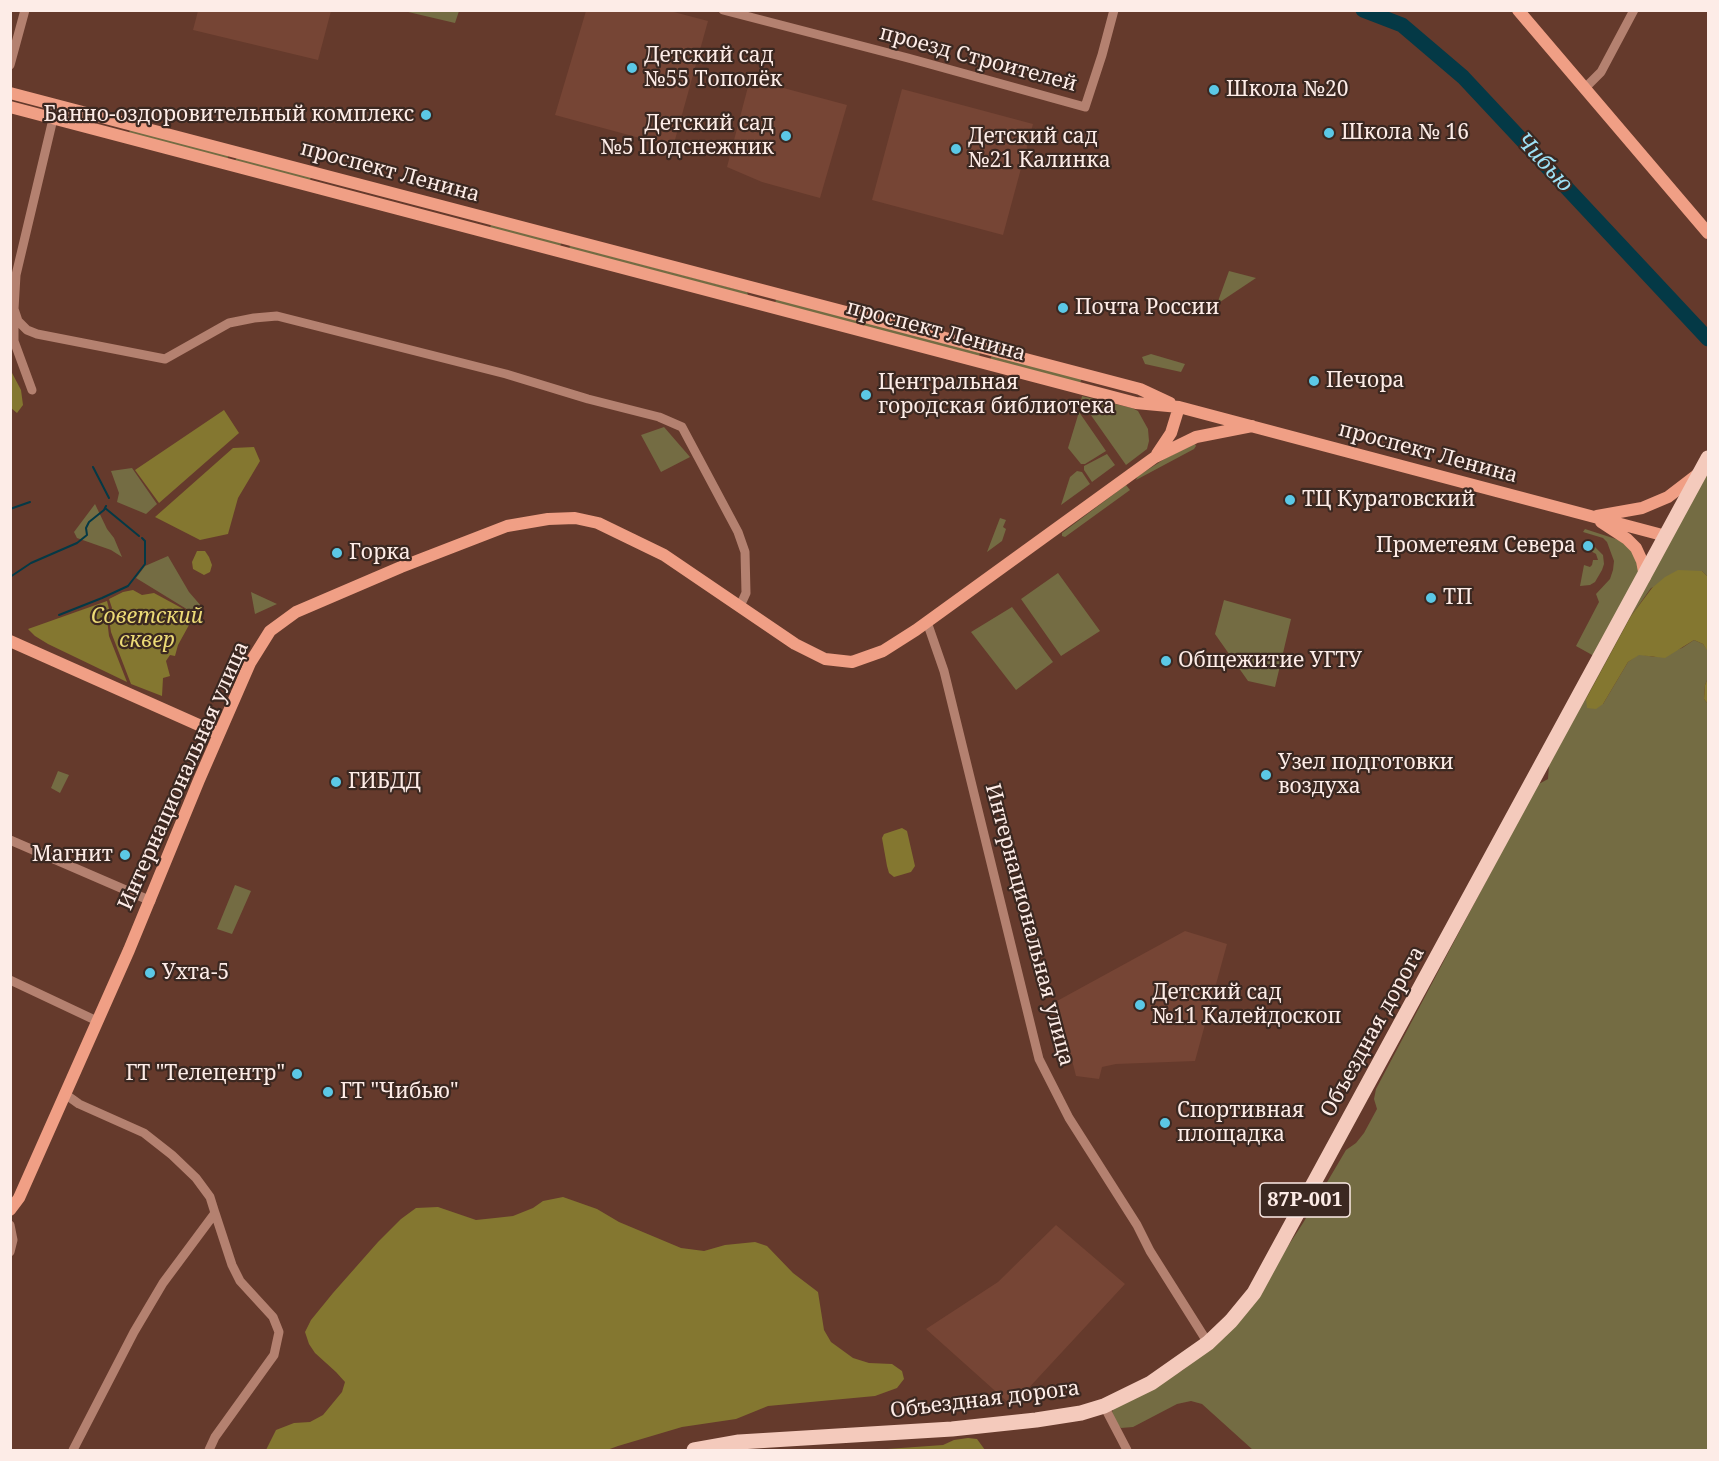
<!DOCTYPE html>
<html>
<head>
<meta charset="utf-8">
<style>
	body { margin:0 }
	#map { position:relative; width:1719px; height:1461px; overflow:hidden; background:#653a2c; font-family:"Noto Serif",serif }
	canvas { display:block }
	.frame { position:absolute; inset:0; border:12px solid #fdece7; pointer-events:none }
</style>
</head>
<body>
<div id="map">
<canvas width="1719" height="1461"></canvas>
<div class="frame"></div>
</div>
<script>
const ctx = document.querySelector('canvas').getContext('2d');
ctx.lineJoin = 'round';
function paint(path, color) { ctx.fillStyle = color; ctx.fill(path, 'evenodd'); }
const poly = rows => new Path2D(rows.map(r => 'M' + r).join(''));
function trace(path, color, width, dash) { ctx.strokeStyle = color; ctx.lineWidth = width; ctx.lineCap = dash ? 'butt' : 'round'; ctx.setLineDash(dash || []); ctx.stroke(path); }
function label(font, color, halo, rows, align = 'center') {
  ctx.font = font + ' "Noto Serif",serif'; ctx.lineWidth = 4.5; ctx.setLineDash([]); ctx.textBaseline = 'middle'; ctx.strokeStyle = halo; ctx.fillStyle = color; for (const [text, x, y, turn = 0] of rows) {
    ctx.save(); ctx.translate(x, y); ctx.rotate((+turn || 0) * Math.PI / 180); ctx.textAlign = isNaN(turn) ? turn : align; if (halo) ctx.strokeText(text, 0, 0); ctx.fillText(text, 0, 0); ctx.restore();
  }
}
const built = poly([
	[198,11,198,10,331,11,318,60,193,30],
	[586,11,670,11,708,21,673,147,555,115],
	[750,79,847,105,820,198,762,182,727,167],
	[902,89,1033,124,1003,235,872,200],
	[1185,931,1227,944,1195,1061,1116,1064,1102,1067,1099,1079,1076,1076,1057,1001],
	[1056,1225,1125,1284,1012,1406,926,1329,998,1282]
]);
const green = poly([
	[404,11,459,10,459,11,455,23],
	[130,129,229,154,227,160,129,134],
	[237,157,311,176,310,181,235,161],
	[491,224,561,243,560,247,490,228],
	[570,245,747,292,748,295,746,296,569,250],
	[1229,271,1256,278,1217,304],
	[776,299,980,352,979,357,775,304],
	[1151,354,1185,364,1181,372,1145,364,1142,357],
	[992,355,1082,378,1080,383,990,360],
	[1082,396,1132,408,1138,411,1148,429,1149,441,1147,449,1126,465,1081,401],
	[1079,412,1106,451,1085,464,1081,464,1068,448],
	[664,427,690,457,661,472,641,435],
	[1195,444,1196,446,1194,449,1136,480,1138,476,1166,458],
	[1107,454,1115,465,1092,482,1084,470,1084,466],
	[1708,467,1708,577,1702,571,1651,588,1631,616,1586,699,1603,704,1628,662,1639,654,1654,657,1682,648,1694,640,1703,644,1708,651,1708,678,1705,685,1704,699,1708,704,1708,1450,1253,1450,1202,1404,1191,1401,1177,1404,1133,1427,1121,1428,1115,1422,1112,1412,1114,1408,1183,1370,1217,1343,1260,1289,1303,1223,1346,1150,1356,1143,1364,1133,1377,1109,1374,1099,1376,1089,1537,785,1548,779,1549,765],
	[132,468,157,504,146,514,117,502,119,493,111,471],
	[1077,471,1082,472,1090,484,1061,505,1070,477],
	[1126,485,1130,490,1065,537,1062,536,1062,533],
	[95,504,107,529,114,538,122,557,111,550,77,538,74,532],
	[1000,518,1006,520,1003,527,1006,529,1002,541,987,552],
	[1585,529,1619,540,1633,551,1641,568,1594,656,1576,646,1599,602,1596,594,1610,579,1613,570,1614,561,1607,542,1603,538,1583,532],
	[1594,546,1603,555,1604,564,1602,570,1595,582,1590,585,1580,586,1584,565,1590,567,1592,565,1593,560,1598,560,1596,554,1589,550],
	[168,556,189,592,202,607,198,616,136,578,145,566],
	[1058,573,1100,631,1061,656,1021,599],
	[251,592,277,604,255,614],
	[1224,600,1291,619,1275,687,1248,681,1215,634],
	[1012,607,1053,662,1016,690,971,632],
	[58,771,69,775,60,793,51,788],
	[235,885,251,891,232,934,217,929]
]);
const forest = poly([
	[11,371,21,390,23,405,17,413,11,408],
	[224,410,239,433,159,503,135,470],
	[254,447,260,461,238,498,228,534,200,540,155,517,233,448],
	[197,551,205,551,209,557,212,565,210,572,204,575,193,569,192,562],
	[1678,570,1702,571,1708,577,1708,704,1704,699,1705,685,1708,678,1708,652,1703,644,1694,640,1665,658,1639,655,1628,662,1603,704,1596,709,1587,708,1586,699,1631,616,1652,588,1665,577],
	[133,590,142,595,154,593,189,612,189,625,178,645,175,656,170,655,166,661,170,676,163,678,162,696,131,684,111,632,109,619,112,608,109,599,123,592],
	[107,601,109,609,107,619,109,636,127,682,48,644,35,636,28,629],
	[902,828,907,831,915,866,911,872,894,877,889,873,887,866,882,838,884,834],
	[563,1197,597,1209,619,1222,681,1248,704,1251,725,1245,755,1242,767,1246,793,1273,818,1292,824,1330,831,1342,853,1358,869,1363,892,1364,902,1371,904,1379,897,1388,875,1396,768,1406,736,1419,682,1427,618,1446,607,1450,266,1450,276,1430,294,1423,310,1422,323,1415,342,1392,345,1382,336,1372,315,1353,309,1344,305,1332,311,1320,333,1293,378,1242,401,1219,416,1208,438,1207,476,1220,495,1218,513,1216,533,1208,543,1201],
	[968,1438,977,1439,985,1450,873,1450,943,1445,954,1440]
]);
const stream = poly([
	[93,467,109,498],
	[105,508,139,536],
	[10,509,30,502],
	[10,577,31,563,77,543,87,535,86,528,89,522,104,510,106,506],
	[59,615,102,598,128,586,145,564,145,541,142,538]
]);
const river = poly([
	[1363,10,1402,25,1463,77,1708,339]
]);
const street = poly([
	[723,10,908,58,1085,107,1102,55,1114,10],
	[10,65,25,10],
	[1585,88,1601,72,1634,10],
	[53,119,16,275,14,309,18,321,27,330,37,334,165,359,229,323,254,318,277,316,506,374,588,399,659,417,682,427,738,532,745,552,746,593,740,606],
	[14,314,14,341,32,390],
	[927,622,944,671,1039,1059,1069,1118,1137,1225,1150,1251,1208,1343],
	[10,840,151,901],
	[10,980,97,1021],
	[65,1094,79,1104,144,1133,172,1155,196,1178,210,1197,215,1213,163,1283,134,1332,73,1450],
	[10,1225,13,1240,10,1252],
	[1104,1406,1127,1450],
	[209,1450,215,1437,274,1355,279,1332,273,1317,240,1281,232,1265,215,1213]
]);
const secondary = poly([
	[1518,10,1708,233],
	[10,93,1140,389,1170,403],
	[10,107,1136,403,1179,407,1666,536],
	[1157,454,1171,433,1179,407],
	[1597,516,1642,508,1668,497,1698,474],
	[1601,522,1627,539,1636,548,1642,561,1645,577],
	[10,641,219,734],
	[10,1210,19,1198,129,950,199,780,250,663,270,631,296,612,401,567,507,526,548,519,575,518,598,523,664,555,795,644,825,659,852,662,883,651,916,630,1155,457,1196,437,1252,426]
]);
const primary = poly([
	[694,1450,739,1442,952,1429,1036,1420,1081,1413,1104,1406,1151,1383,1208,1343,1231,1321,1254,1293,1708,458]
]);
const markers = [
	[632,68,6,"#5bc8e6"],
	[1214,90,6,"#5bc8e6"],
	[426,115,6,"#5bc8e6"],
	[1329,133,6,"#5bc8e6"],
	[786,136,6,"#5bc8e6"],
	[956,149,6,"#5bc8e6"],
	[1063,308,6,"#5bc8e6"],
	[1314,381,6,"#5bc8e6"],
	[866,395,6,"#5bc8e6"],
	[1290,500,6,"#5bc8e6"],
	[1588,546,6,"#5bc8e6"],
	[337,553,6,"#5bc8e6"],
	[1431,598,6,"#5bc8e6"],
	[1166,661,6,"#5bc8e6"],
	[1266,775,6,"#5bc8e6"],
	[336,782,6,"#5bc8e6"],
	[125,855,6,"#5bc8e6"],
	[150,973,6,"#5bc8e6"],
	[1140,1005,6,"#5bc8e6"],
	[297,1074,6,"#5bc8e6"],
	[328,1092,6,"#5bc8e6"],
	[1165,1123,6,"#5bc8e6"]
];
const shields = [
	[1305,1200,90]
];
const shieldNames = [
	["87Р-001",1305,1200]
];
const poiNames = [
	["Детский сад",644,56],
	["№55 Тополёк",644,80],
	["Школа №20",1226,90],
	["Банно-оздоровительный комплекс",414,115,"right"],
	["Детский сад",774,124,"right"],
	["№5 Подснежник",774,148,"right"],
	["Школа № 16",1341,133],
	["Детский сад",968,137],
	["№21 Калинка",968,161],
	["Почта России",1075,308],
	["Печора",1326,381],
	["Центральная",878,383],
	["городская библиотека",878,407],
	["ТЦ Куратовский",1302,500],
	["Прометеям Севера",1576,546,"right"],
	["Горка",349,553],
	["ТП",1443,598],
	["Общежитие УГТУ",1178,661],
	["Узел подготовки",1278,763],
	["воздуха",1278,787],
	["ГИБДД",348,782],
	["Магнит",113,855,"right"],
	["Ухта-5",162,973],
	["Детский сад",1152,993],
	["№11 Калейдоскоп",1152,1017],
	["ГТ \"Телецентр\"",285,1074,"right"],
	["ГТ \"Чибью\"",340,1092],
	["Спортивная",1177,1111],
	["площадка",1177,1135]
];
const streetNames = [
	["проезд Строителей",978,59,15],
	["проспект Ленина",390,172,15],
	["проспект Ленина",936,331,15],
	["проспект Ленина",1428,453,15],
	["Интернациональная улица",184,776,-66],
	["Интернациональная улица",1029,925,75],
	["Объездная дорога",1373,1032,-61],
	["Объездная дорога",985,1400,-7]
];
const parkNames = [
	["Советский",147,617],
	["сквер",147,641]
];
const waterNames = [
	["Чибью",1544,163,47]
];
paint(built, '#764535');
paint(green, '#746c43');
paint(forest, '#847730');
trace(stream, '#043946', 2);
trace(river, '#043946', 15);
trace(street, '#b48170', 9);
trace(secondary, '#f09f85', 12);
trace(primary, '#f4cabc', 15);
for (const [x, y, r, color] of markers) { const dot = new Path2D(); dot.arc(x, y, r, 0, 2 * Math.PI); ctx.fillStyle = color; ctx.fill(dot); trace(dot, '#3b2821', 2); }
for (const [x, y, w] of shields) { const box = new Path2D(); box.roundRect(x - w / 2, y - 17, w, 34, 4.5); ctx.fillStyle = '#3b2821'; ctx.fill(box); trace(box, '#fdece7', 1.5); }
label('bold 20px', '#fdece7', null, shieldNames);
label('21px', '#fdece7', '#3b2821', poiNames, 'left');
label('21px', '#fdece7', '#3b2821', streetNames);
label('italic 21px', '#ecda76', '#3b2821', parkNames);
label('italic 22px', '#9ee1f6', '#3b2821', waterNames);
</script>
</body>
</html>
